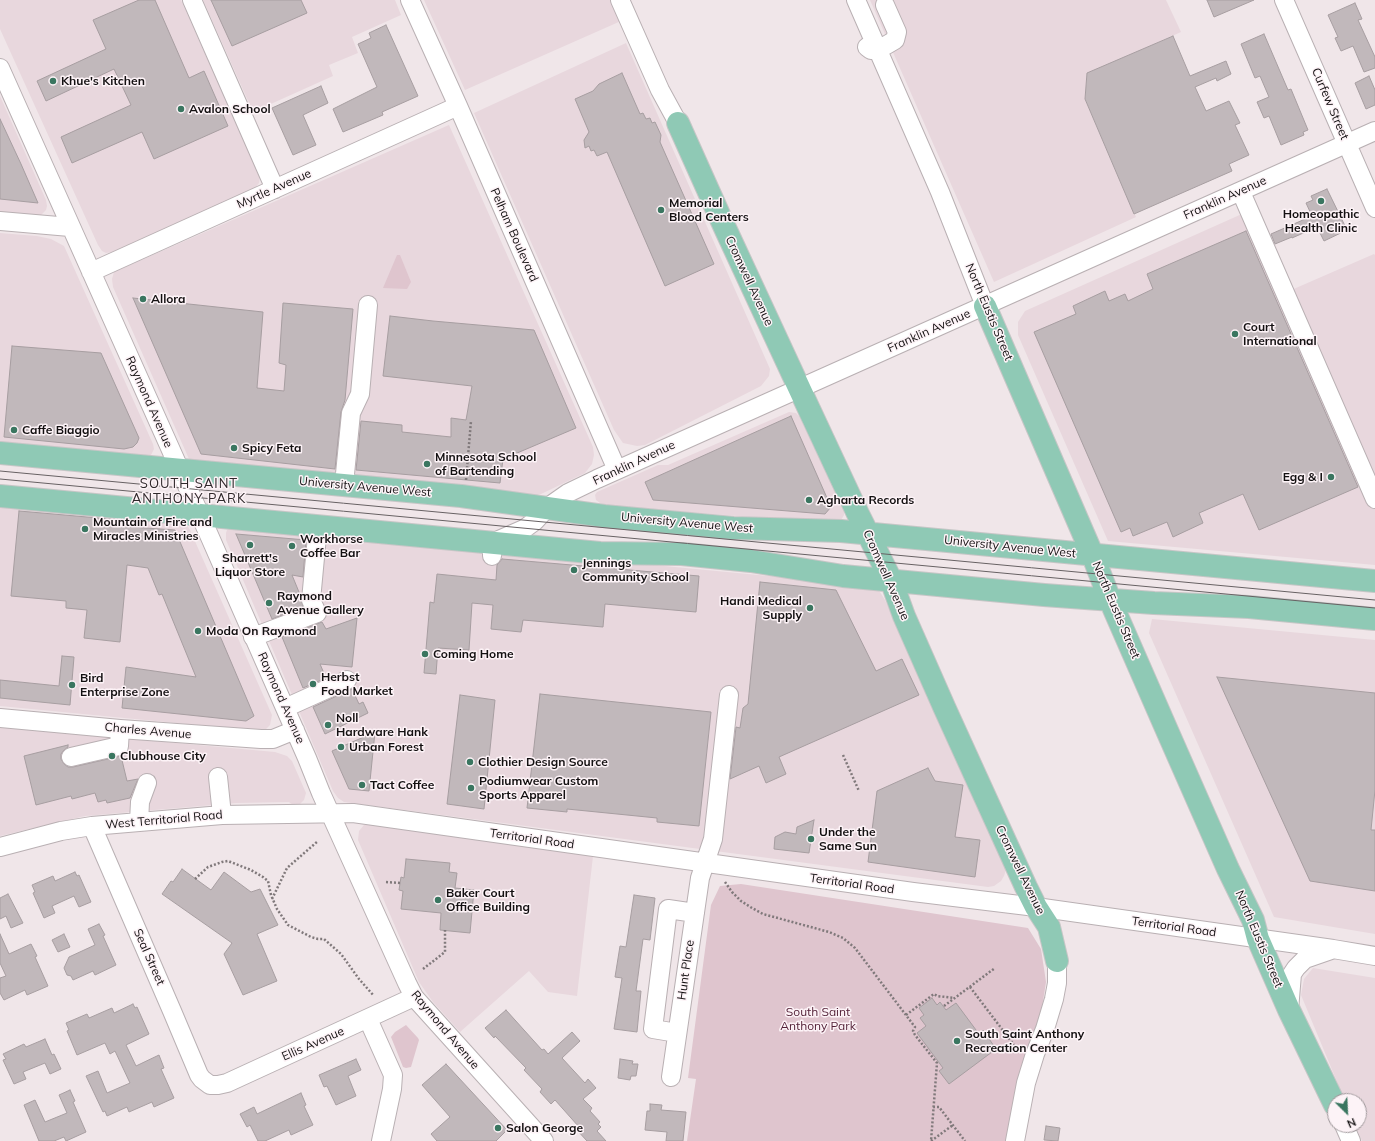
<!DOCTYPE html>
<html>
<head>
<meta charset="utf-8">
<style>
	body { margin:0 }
	#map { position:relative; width:1375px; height:1141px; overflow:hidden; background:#f0e6e9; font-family:Mulish,sans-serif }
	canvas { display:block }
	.north { position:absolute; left:1327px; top:1093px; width:40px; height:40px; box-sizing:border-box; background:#fdf3f7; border:1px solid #9f989b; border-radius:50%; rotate:156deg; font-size:11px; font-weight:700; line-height:16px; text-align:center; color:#131011 }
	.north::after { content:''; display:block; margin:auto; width:14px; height:18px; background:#3a7660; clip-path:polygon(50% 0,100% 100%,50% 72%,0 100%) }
</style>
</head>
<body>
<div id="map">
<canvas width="1375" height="1141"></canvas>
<div class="north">N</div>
</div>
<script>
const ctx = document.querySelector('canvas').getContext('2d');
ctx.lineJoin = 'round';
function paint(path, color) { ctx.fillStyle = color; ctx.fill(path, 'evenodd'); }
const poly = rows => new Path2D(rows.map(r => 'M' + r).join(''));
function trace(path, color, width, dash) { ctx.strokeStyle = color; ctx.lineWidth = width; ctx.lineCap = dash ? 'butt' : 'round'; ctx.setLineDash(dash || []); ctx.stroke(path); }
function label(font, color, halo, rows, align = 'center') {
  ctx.font = font + ' Mulish,sans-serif'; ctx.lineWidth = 3; ctx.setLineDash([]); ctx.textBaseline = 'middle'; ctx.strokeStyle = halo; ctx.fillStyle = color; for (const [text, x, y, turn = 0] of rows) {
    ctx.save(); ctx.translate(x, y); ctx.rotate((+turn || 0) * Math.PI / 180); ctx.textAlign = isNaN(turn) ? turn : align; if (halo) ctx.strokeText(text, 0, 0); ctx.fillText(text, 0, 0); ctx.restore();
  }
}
const built = poly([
	[0,0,181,0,260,177,259,183,255,188,112,252,106,253,102,251,98,245,0,29],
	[203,0,395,0,401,15,352,37,358,53,329,65,333,76,253,112],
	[424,0,612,0,621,21,465,90],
	[870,0,1166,0,1181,32,1087,74,1085,99,1136,217,994,282],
	[626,43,770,369,769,376,761,386,645,445,637,446,623,443,614,430,474,113],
	[0,96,46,200,47,206,46,210,41,215,36,216,0,213],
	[449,125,593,447,594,455,592,464,585,473,541,494,534,496,194,463,189,459,113,287,112,279,114,272],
	[1253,209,1289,291,1374,254,1375,255,1375,565,1108,541,1018,335,1018,322,1025,311],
	[0,233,37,236,51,239,64,246,153,444,154,449,151,455,147,459,0,446],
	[789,412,796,413,799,416,844,509,844,515,840,522,832,524,606,505,600,503,596,500,595,495,597,492,658,465,668,465],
	[0,504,185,522,190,530,272,715,270,725,265,730,259,731,0,706],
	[237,525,873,586,878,589,885,600,1008,863,1004,876,1001,881,994,886,988,887,344,802,338,798,333,791,226,540,226,533,227,530],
	[1152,619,1375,640,1375,934,1274,917,1149,633],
	[0,727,275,752,287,756,292,761,306,793,304,800,300,804,294,806,289,802,236,803,85,816,0,836],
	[369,824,593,856,577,996,548,992,529,971,460,1032,433,1002,419,982,358,840,359,831,364,825],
	[1313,968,1375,978,1375,1141,1362,1141,1355,1125,1359,1125,1359,1101,1345,1101,1301,995,1304,979]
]);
const green = poly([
	[397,255,400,255,411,282,407,289,383,288],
	[741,884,1028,928,1041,949,1046,982,1041,1014,1009,1141,687,1141,696,1079,688,1078,711,905,720,886],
	[406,1025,418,1038,419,1040,411,1067,406,1068,403,1067,391,1037,395,1032]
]);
const building = poly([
	[139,0,155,0,189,78,204,71,228,126,154,159,142,132,72,163,61,137,131,105,114,69,46,101,37,81,106,49,93,20,139,0],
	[211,0,301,0,307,13,232,46,211,0],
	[1207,0,1254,0,1214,17,1207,0],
	[1355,3,1362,19,1358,20,1375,57,1375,68,1364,72,1353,46,1341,51,1335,38,1338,37,1328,15,1355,3],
	[386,25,418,96,382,112,383,115,343,132,333,109,377,87,358,44,371,38,369,33,386,25],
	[1264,34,1288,90,1291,89,1308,130,1303,132,1304,135,1281,145,1269,116,1264,118,1257,102,1269,97,1260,76,1255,78,1241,44,1264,34],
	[1173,36,1190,76,1226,61,1231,74,1217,81,1216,78,1195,87,1206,111,1229,101,1240,123,1235,125,1249,155,1229,164,1232,171,1134,214,1085,99,1087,73,1173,36],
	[622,73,640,114,643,113,646,119,650,118,652,123,655,122,661,135,660,142,714,264,665,286,607,152,597,156,594,150,591,151,589,146,585,148,584,140,589,132,575,99,593,91,599,84,622,73],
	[1369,76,1375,90,1375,105,1366,109,1355,83,1369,76],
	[321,86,328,103,303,115,316,145,293,155,272,108,321,86],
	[0,119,21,164,38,203,0,199,0,119],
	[1327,189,1347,230,1324,241,1317,227,1292,238,1292,237,1275,244,1271,234,1312,216,1306,203,1313,200,1311,196,1327,189],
	[1246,231,1358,487,1259,530,1243,494,1199,513,1203,523,1173,537,1167,522,1133,536,1130,528,1121,532,1034,332,1076,314,1073,306,1105,291,1109,301,1125,294,1128,301,1153,289,1147,274,1246,231],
	[133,298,263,312,257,388,284,391,286,365,279,363,283,303,353,309,345,400,341,412,335,469,201,454,133,298],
	[390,316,433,321,534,330,576,428,503,459,500,483,356,470,361,421,402,425,402,432,451,437,451,418,466,420,472,386,383,376,390,316],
	[12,346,101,353,139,438,137,443,133,447,124,449,4,437,12,346],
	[791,416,831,507,825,514,653,500,645,482,791,416],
	[19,511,132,521,131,527,175,530,254,716,246,721,122,708,126,667,196,677,162,594,159,595,148,568,127,565,120,642,84,638,87,610,66,608,66,601,11,596,19,511],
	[236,534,306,540,303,577,292,575,301,597,303,607,272,619,236,534],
	[502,559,699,576,696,612,605,604,603,627,523,620,521,632,491,629,493,605,472,603,469,650,438,648,436,674,424,673,430,602,434,603,437,574,496,580,497,565,502,559],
	[760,582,836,590,876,671,902,659,919,695,779,757,786,774,766,783,759,766,730,779,736,727,740,728,743,708,748,704,760,582],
	[357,618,352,667,320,664,326,678,303,688,282,637,322,622,326,629,357,618],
	[62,656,74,657,70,705,0,698,0,680,59,686,62,656],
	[1217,677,1375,693,1375,790,1371,830,1375,830,1375,891,1310,881,1217,677],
	[352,689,359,704,363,702,368,713,325,734,313,707,352,689],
	[540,694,711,712,699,826,657,822,657,818,567,809,567,812,527,808,540,694],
	[460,695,495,700,484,809,447,804,460,695],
	[375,732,369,791,349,789,332,751,375,732],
	[68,745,68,747,64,750,61,754,61,759,64,764,68,767,73,767,121,756,127,781,138,779,130,798,107,803,106,800,98,802,95,793,72,799,71,796,36,805,24,756,68,745],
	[928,768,935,781,963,785,955,837,980,840,975,877,868,862,877,791,928,768],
	[814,820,809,853,774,849,775,837,785,832,796,834,797,827,814,820],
	[406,859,450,863,449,872,457,873,455,888,474,890,470,933,440,930,441,913,401,909,403,891,399,890,401,877,404,878,406,859],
	[182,869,211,890,224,872,251,892,260,889,278,925,257,934,277,981,243,995,224,954,232,943,162,894,171,881,173,882,182,869],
	[75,872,77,876,79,875,91,902,79,907,74,896,52,906,55,913,44,918,33,893,35,892,32,885,53,876,55,881,75,872],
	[8,894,23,923,11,928,6,916,0,919,0,898,8,894],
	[634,895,655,898,650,940,643,939,636,991,641,991,637,1032,614,1029,622,978,615,977,620,946,626,947,634,895],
	[99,924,105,935,103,936,116,965,95,975,93,971,73,980,71,976,67,975,64,968,69,957,95,945,88,929,99,924],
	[0,934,9,954,31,944,37,956,35,957,48,986,27,995,25,990,4,1000,0,993,0,978,6,976,0,963,0,934],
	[64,934,70,947,58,952,52,940,64,934],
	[932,998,937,1005,940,1002,946,1010,956,1003,979,1034,983,1030,996,1049,949,1084,939,1071,943,1068,917,1033,926,1026,920,1018,924,1015,919,1008,932,998],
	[133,1004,135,1008,137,1007,149,1034,126,1045,136,1066,159,1055,164,1068,161,1069,174,1098,154,1107,152,1102,129,1112,127,1107,107,1116,105,1111,103,1112,86,1076,98,1071,107,1093,130,1083,115,1051,110,1054,105,1043,77,1055,67,1031,69,1030,66,1023,87,1014,89,1018,112,1008,114,1013,133,1004],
	[506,1010,542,1050,544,1049,548,1054,572,1032,580,1041,562,1058,585,1083,588,1079,596,1088,583,1099,592,1108,590,1111,600,1122,598,1124,601,1127,597,1131,606,1141,587,1141,576,1129,579,1127,555,1100,551,1104,540,1092,542,1089,524,1070,526,1068,495,1036,494,1038,485,1028,506,1010],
	[45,1039,52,1055,54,1054,61,1069,50,1074,45,1063,23,1072,26,1079,14,1084,3,1060,6,1059,3,1054,24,1044,26,1047,45,1039],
	[356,1059,361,1070,348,1076,356,1096,336,1105,327,1086,324,1087,319,1075,356,1059],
	[620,1059,633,1061,632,1064,638,1064,636,1076,631,1076,630,1080,618,1078,620,1059],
	[446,1064,507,1130,496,1141,437,1141,431,1134,450,1117,422,1085,446,1064],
	[70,1090,75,1101,73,1102,86,1132,66,1141,64,1137,54,1141,39,1141,24,1105,35,1100,45,1122,67,1113,59,1095,70,1090],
	[301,1093,306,1105,304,1106,313,1125,291,1135,289,1130,265,1141,258,1141,250,1125,247,1127,240,1114,254,1107,257,1114,301,1093],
	[650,1104,662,1105,661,1110,686,1112,683,1141,666,1141,667,1132,645,1130,647,1111,650,1111,650,1104],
	[1046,1126,1060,1128,1058,1141,1044,1140,1046,1126]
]);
const path = poly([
	[466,480,471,421],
	[843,755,859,791],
	[195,879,208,867,222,862,228,861,251,870,263,877,268,881,271,895,277,909,288,925,311,937,318,939,324,939,341,954,359,979,374,996],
	[386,882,400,883],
	[725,882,732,892,741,901,752,908,763,914,829,932,843,938,855,948,915,1027,913,1031,915,1035,937,1063,931,1141],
	[272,899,287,868,318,841],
	[423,969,445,952,445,930],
	[970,987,1014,1045],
	[944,1006,995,968],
	[906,1015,934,994,937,996,954,998],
	[933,1107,939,1107,965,1141],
	[931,1141,953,1125]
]);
const minor = poly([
	[192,0,275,189],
	[410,0,458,106,617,470],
	[620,0,660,90,678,123],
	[856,0,940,192,985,306],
	[1284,0,1375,208],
	[867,47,871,50,878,50,895,40,897,32,885,5],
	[0,68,209,535,307,758,321,793,407,983,414,997,544,1141],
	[1241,192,1375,499],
	[0,221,70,227],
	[91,272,458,106],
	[344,484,351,413,360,394,368,305],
	[492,556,492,543,524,529,535,521,548,507,568,493,597,479,1375,131],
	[253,637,317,613,311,600,318,526],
	[285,708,347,680],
	[0,718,120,729,261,739,273,739,295,730],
	[71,757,119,746,120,729],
	[218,777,222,815],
	[139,822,140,802,147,783],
	[92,826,172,1011,199,1075,202,1079,210,1085,218,1085,227,1083,414,997],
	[0,847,61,831,92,826,222,815,353,813,913,892,1036,907,1333,949,1375,956],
	[1289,1010,1292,974,1296,968,1305,959,1331,950],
	[368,1019,393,1075,392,1089,381,1141],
	[677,1033,653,1029,668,909,695,913],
	[671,1077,700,878,713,839,729,695],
	[1344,1125,1351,1141],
	[1015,1141,1026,1083,1035,1054,1045,1029,1054,999,1057,983,1057,961]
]);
const major = poly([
	[678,123,725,228,808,407,858,514,891,580,904,616,945,709,1026,887,1036,907,1049,927,1057,961],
	[985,306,1093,556,1110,600,1169,735,1228,869,1253,920,1258,939,1289,1010,1335,1105],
	[0,453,461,496,604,516,733,528,841,531,1375,581],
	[0,496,600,553,682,554,751,561,843,576,1044,595,1154,603,1249,607,1375,619]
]);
const tram = poly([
	[0,471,1375,600],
	[0,479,1375,608]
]);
const markers = [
	[53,81,4,"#3a7660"],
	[181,109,4,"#3a7660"],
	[1321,201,4,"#3a7660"],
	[661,210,4,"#3a7660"],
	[143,299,4,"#3a7660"],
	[1235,334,4,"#3a7660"],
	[14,430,4,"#3a7660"],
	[234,448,4,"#3a7660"],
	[427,464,4,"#3a7660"],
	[1331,477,4,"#3a7660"],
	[809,500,4,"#3a7660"],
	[85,529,4,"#3a7660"],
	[250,545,4,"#3a7660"],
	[292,546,4,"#3a7660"],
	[574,570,4,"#3a7660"],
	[269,603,4,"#3a7660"],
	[810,608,4,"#3a7660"],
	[198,631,4,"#3a7660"],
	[425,654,4,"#3a7660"],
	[313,684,4,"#3a7660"],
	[72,685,4,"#3a7660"],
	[328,725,4,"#3a7660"],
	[341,747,4,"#3a7660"],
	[112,756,4,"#3a7660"],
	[470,762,4,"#3a7660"],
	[362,785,4,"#3a7660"],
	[471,788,4,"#3a7660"],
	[811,839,4,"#3a7660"],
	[438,900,4,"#3a7660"],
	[957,1041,4,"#3a7660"],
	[498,1128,4,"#3a7660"]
];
const poiNames = [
	["Khue's Kitchen",61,81],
	["Avalon School",189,109],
	["Memorial",669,203],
	["Blood Centers",669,217],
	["Homeopathic",1321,214,"center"],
	["Health Clinic",1321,228,"center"],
	["Allora",151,299],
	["Court",1243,327],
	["International",1243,341],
	["Caffe Biaggio",22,430],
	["Spicy Feta",242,448],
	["Minnesota School",435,457],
	["of Bartending",435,471],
	["Egg & I",1323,477,"right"],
	["Agharta Records",817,500],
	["Mountain of Fire and",93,522],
	["Miracles Ministries",93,536],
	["Workhorse",300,539],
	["Coffee Bar",300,553],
	["Sharrett's",250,558,"center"],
	["Liquor Store",250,572,"center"],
	["Jennings",582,563],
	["Community School",582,577],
	["Raymond",277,596],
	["Avenue Gallery",277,610],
	["Handi Medical",802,601,"right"],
	["Supply",802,615,"right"],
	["Moda On Raymond",206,631],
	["Coming Home",433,654],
	["Herbst",321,677],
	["Food Market",321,691],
	["Bird",80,678],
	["Enterprise Zone",80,692],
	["Noll",336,718],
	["Hardware Hank",336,732],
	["Urban Forest",349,747],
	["Clubhouse City",120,756],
	["Clothier Design Source",478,762],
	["Podiumwear Custom",479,781],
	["Sports Apparel",479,795],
	["Tact Coffee",370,785],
	["Under the",819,832],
	["Same Sun",819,846],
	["Baker Court",446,893],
	["Office Building",446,907],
	["South Saint Anthony",965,1034],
	["Recreation Center",965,1048],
	["Salon George",506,1128]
];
const streetNames = [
	["Curfew Street",1330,104,67],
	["Myrtle Avenue",274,189,-24],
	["Franklin Avenue",1225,198,-24],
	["Pelham Boulevard",514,235,66],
	["Cromwell Avenue",749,281,65],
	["North Eustis Street",989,312,67],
	["Franklin Avenue",929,331,-24],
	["Raymond Avenue",149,402,66],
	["Franklin Avenue",634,463,-25],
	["University Avenue West",365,487,5],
	["University Avenue West",687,523,5],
	["University Avenue West",1010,547,6],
	["Cromwell Avenue",886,575,66],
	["North Eustis Street",1116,610,67],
	["Raymond Avenue",281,698,66],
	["Charles Avenue",148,731,5],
	["West Territorial Road",164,820,-5],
	["Territorial Road",532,839,8],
	["Cromwell Avenue",1020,870,64],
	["Territorial Road",852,884,8],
	["Territorial Road",1174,927,8],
	["North Eustis Street",1259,939,67],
	["Seal Street",149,957,66],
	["Hunt Place",686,970,-82],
	["Raymond Avenue",445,1030,50],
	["Ellis Avenue",313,1044,-24]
];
const parkNames = [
	["South Saint",818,1012],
	["Anthony Park",818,1026]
];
const neighbourhoodNames = [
	["SOUTH SAINT",189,484],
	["ANTHONY PARK",189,499]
];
paint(built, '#e8d7dd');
paint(green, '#dfc5ce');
paint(building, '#c1b8bb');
trace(building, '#a79ea1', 1);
trace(minor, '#b9b0b3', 20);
trace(major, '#c6c6c6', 24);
trace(path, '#80797b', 2.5, [2, 2]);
trace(minor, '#fff', 18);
trace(major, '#8fc9b5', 22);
trace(tram, '#676163', 1);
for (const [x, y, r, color] of markers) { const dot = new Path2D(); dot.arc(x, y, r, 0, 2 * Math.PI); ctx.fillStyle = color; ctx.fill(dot); trace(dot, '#fdf3f7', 1.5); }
label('bold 12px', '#131011', '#fdf3f7', poiNames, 'left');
label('12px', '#131011', '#fdf3f7', streetNames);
label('12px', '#501d34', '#fdf3f7', parkNames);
ctx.letterSpacing = '1px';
label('13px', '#2f282a', '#fdf3f7', neighbourhoodNames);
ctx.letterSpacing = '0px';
</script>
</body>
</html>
